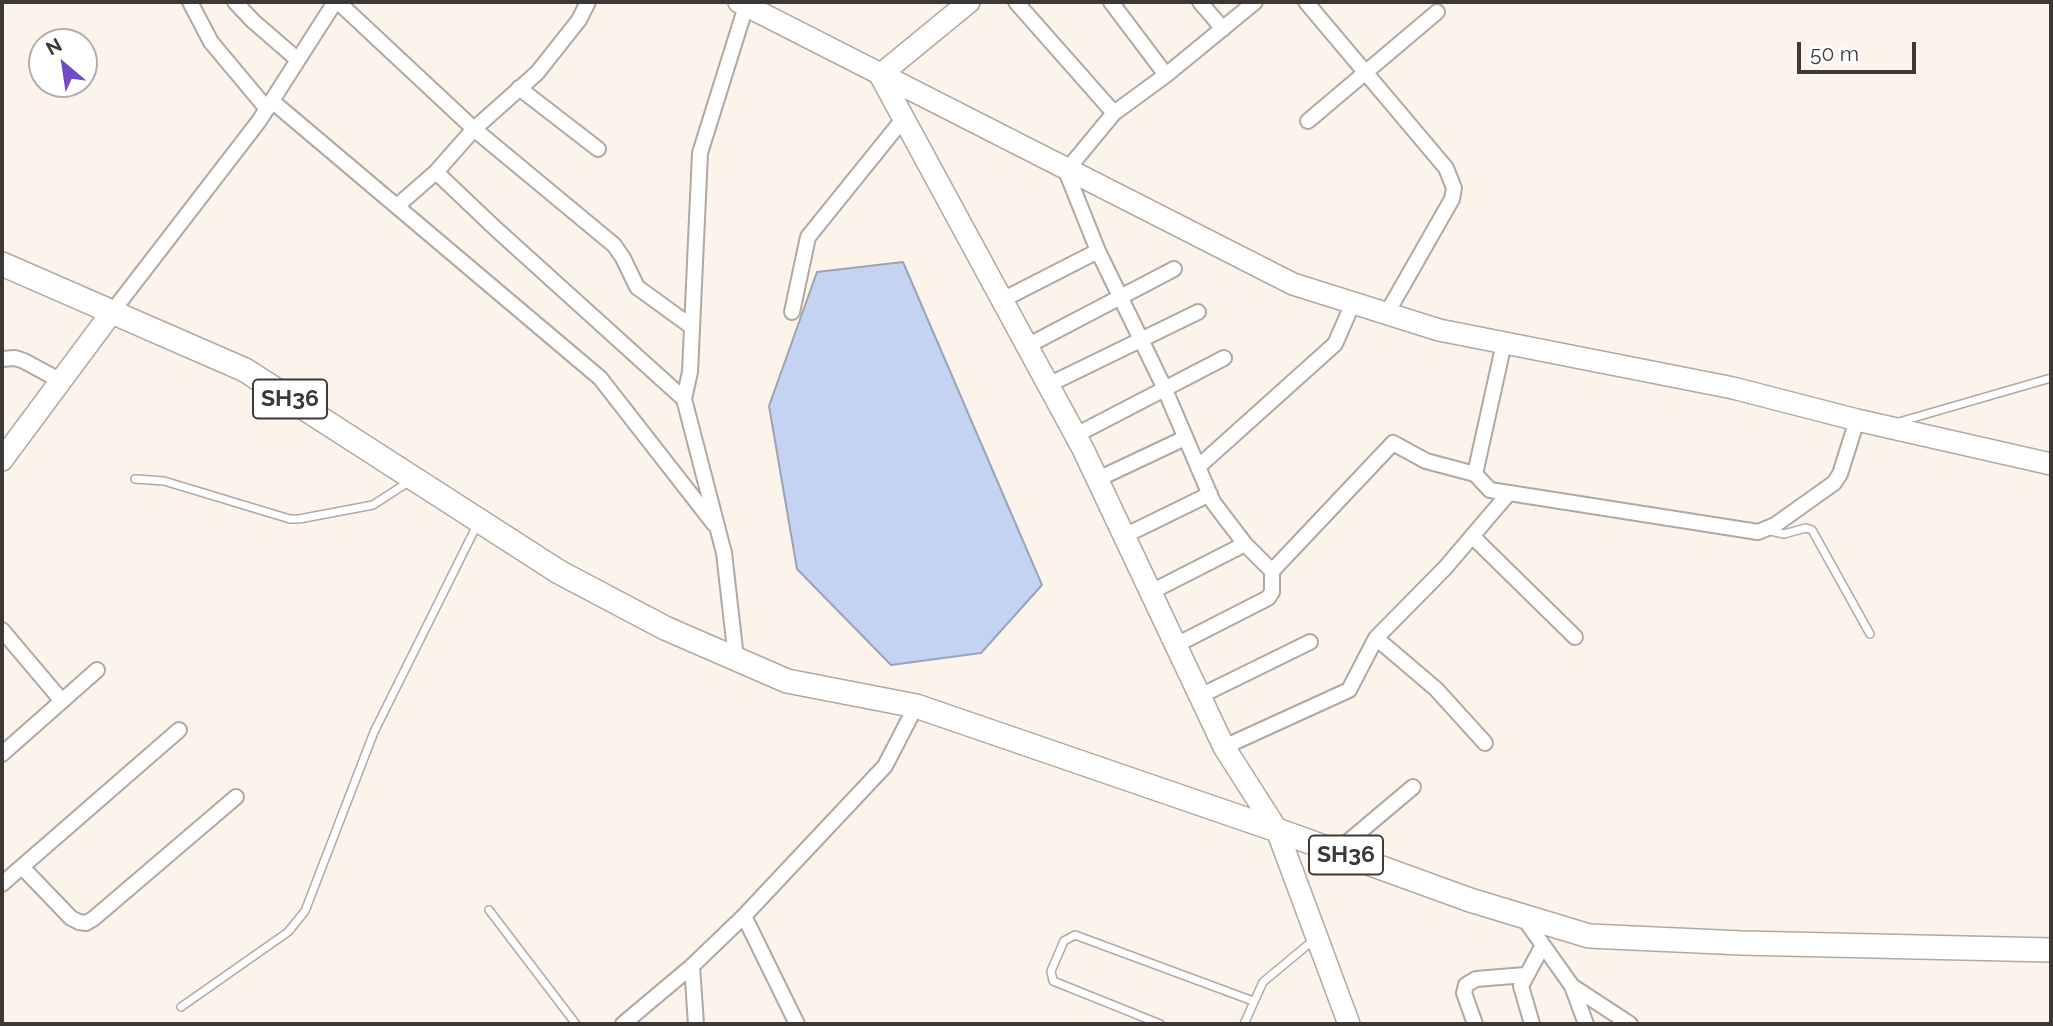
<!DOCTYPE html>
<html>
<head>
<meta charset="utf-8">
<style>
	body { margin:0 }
	#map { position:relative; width:2053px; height:1026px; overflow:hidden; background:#fcf3eb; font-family:Raleway,sans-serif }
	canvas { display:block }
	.frame { position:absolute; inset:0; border:4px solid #3c3835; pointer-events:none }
	.north { position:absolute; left:28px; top:28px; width:70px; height:70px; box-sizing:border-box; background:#fff; border:2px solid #b1afae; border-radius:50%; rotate:331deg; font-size:19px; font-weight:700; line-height:28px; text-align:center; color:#3c3835 }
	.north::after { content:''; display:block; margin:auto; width:24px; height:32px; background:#714cc5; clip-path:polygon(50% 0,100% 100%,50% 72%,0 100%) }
	.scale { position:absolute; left:1797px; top:42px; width:119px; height:32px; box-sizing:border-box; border:4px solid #3c3835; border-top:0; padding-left:9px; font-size:21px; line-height:24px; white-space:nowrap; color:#3c3835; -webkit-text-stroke:5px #fff; paint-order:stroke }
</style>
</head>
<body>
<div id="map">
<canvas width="2053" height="1026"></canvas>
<div class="frame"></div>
<div class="north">N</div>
<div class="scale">50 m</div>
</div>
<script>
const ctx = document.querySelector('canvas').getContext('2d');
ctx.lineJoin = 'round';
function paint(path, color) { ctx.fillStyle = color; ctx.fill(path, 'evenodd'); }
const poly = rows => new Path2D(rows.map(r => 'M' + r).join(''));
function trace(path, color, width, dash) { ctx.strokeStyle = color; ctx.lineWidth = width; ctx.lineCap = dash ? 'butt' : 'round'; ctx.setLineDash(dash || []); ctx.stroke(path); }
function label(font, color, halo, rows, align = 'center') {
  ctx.font = font + ' Raleway,sans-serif'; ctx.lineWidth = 7; ctx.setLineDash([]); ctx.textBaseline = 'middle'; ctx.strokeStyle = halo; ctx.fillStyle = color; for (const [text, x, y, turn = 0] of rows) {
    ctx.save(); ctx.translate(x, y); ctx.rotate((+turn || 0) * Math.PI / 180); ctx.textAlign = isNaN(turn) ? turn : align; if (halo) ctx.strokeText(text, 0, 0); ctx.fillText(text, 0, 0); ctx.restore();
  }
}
const water = poly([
	[903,262,1042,585,981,653,891,665,797,569,769,406,817,272,903,262]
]);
const lane = poly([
	[1899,422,2051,378],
	[135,479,164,481,290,519,299,519,373,505,410,481],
	[1766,530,1784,534,1806,528,1812,530,1870,634],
	[489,910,576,1024],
	[181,1007,288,932,305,911,374,732,477,525],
	[1160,1024,1053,981,1051,971,1064,941,1075,935,1253,1001],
	[1244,1024,1263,982,1316,938]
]);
const street = poly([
	[190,2,211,42,267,109],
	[235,2,253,21,298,60],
	[338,2,474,129,614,245,623,258,637,287,692,327],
	[588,2,579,20,537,73,474,129,436,172,496,229,684,399],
	[1016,2,1114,113],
	[1111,2,1166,75],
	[1200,2,1223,29],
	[1255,2,1166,75,1114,113,1066,171,1098,251,1163,385,1213,502,1245,544,1272,571,1393,443,1426,461,1475,474,1504,343],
	[1306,2,1446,168,1454,188,1452,199,1387,313],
	[519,88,598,149],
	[272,101,600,378,714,524],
	[1308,121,1437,12],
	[397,206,436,172],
	[1002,300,1098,251],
	[112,312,259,121,335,2],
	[792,312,808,237,904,118],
	[1027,346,1174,269],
	[2,359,15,358,24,361,61,381],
	[1048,385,1198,312],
	[1076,435,1224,358],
	[1198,467,1335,344,1353,303],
	[1475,474,1490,490,1758,532,1775,525,1834,483,1840,474,1857,420],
	[1098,479,1185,438],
	[1124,536,1210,494],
	[1472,536,1575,637],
	[1151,592,1245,544],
	[2,630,62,701],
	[1176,645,1268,598,1272,592,1272,571],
	[736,658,724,553,684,399,690,372,700,153,746,6],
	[1200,696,1310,642],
	[1485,743,1436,689,1376,638,1445,568,1509,493],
	[1224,747,1349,690,1376,638],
	[2,754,97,670],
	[1337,851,1413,787],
	[22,867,71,918,79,922,86,923,93,919,236,797],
	[2,884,179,730],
	[744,916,797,1024],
	[1523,917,1572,986,1630,1024],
	[692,966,696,1024],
	[1572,986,1586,1024],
	[623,1024,692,966,744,916,885,766,916,706],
	[1475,1024,1464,993,1466,985,1476,979,1525,975],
	[1532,1024,1521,986,1543,945]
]);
const secondary = poly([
	[739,2,1293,284,1439,330,1733,388,1857,420,2051,464],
	[969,2,880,75,1083,449,1224,747,1277,830,1349,1024],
	[2,460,112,312]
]);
const primary = poly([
	[2,264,245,370,559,572,665,628,787,681,916,706,1277,830,1470,900,1589,936,1742,943,2051,950]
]);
const shields = [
	[290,399,74],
	[1346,855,74]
];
const shieldNames = [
	["SH36",290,399],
	["SH36",1346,855]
];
paint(water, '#c3d3f1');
trace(water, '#9aa4b9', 2);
trace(lane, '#b1a9a1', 10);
trace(street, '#b1a9a1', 18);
trace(secondary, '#b1a9a1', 24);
trace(primary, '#b1a9a1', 26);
trace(lane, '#fff', 7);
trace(street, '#fff', 14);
trace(secondary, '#fff', 21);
trace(primary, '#fff', 23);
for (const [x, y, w] of shields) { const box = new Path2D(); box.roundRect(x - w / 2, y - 19.5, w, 39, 5); ctx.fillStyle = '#fff'; ctx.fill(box); trace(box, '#3c3835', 2); }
label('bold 23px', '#3c3835', null, shieldNames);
</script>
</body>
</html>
